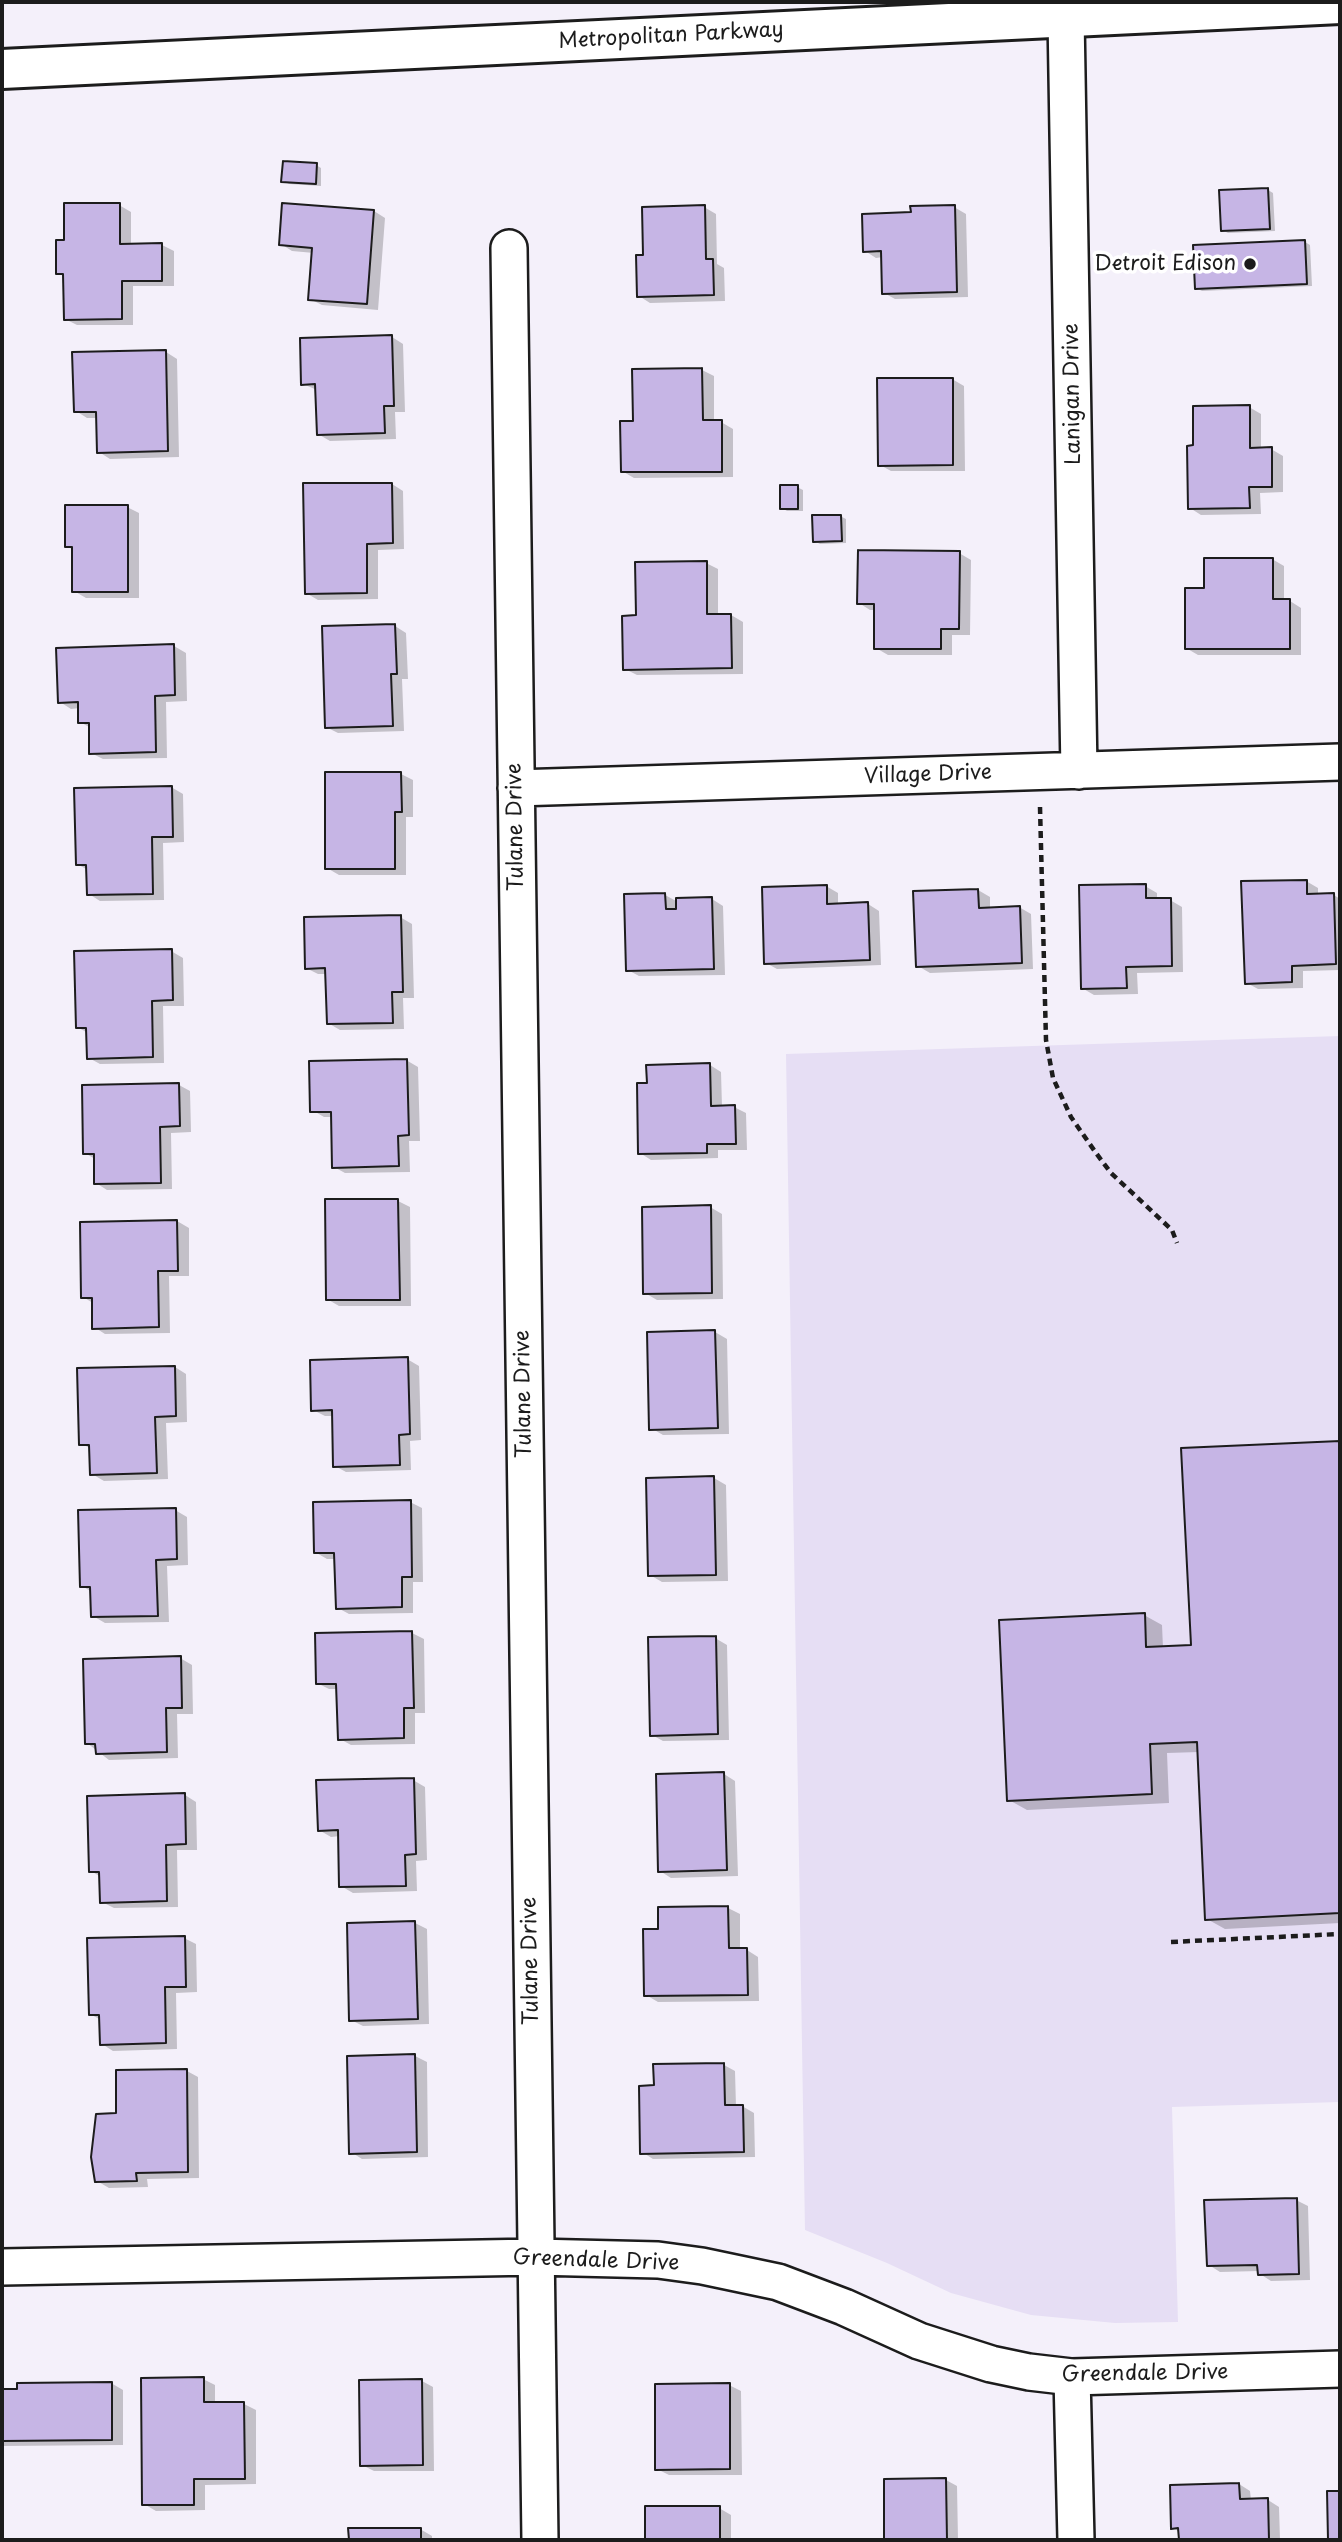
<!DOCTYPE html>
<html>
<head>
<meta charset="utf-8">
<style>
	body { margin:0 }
	#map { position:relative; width:1342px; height:2542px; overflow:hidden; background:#f4f0fa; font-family:"Playpen Sans",sans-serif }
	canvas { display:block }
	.frame { position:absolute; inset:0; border:4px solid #1c1c1c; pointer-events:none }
</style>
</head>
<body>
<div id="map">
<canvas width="1342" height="2542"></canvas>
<div class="frame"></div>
</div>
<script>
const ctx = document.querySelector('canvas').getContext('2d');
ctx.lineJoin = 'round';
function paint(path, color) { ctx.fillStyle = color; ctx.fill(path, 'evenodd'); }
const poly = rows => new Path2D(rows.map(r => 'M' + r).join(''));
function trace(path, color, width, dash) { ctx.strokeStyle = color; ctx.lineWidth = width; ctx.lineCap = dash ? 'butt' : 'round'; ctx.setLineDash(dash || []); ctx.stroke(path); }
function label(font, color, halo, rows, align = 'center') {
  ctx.font = font + ' "Playpen Sans",sans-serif'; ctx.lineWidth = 7; ctx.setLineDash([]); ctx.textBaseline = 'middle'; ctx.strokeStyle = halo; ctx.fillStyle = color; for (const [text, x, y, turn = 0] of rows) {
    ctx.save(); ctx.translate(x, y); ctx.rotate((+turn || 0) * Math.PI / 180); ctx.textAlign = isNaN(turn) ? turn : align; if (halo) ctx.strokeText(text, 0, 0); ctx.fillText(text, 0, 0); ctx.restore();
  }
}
const built = poly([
	[1340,1036,1340,2102,1172,2107,1178,2322,1115,2323,1031,2315,951,2293,887,2263,805,2230,786,1054]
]);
const shadow = poly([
	[316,165,321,168,321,186,289,184,283,181],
	[1268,190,1273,193,1275,231,1228,233,1222,230],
	[119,205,131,212,131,245,162,245,174,251,174,286,133,286,133,325,77,325,65,319,65,277,58,273,65,242],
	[704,207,716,214,717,264,724,268,725,301,650,303,639,296,644,256],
	[954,207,966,214,968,297,895,299,884,293,883,257,876,258,865,251,912,214],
	[374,211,385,218,378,310,322,305,310,299,314,253,292,251,281,244],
	[1305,242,1310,245,1312,286,1202,291,1196,288],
	[392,337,403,344,405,412,395,412,396,439,330,441,318,434,317,390,303,384],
	[166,352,177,359,179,457,110,459,99,452,98,418,87,418,76,411],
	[702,370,714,376,714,422,721,422,733,429,733,477,634,478,622,471,634,423],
	[952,379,964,386,965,471,891,471,880,465],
	[1249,407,1261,414,1261,450,1271,449,1283,456,1283,492,1260,493,1261,514,1201,515,1190,508,1195,446],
	[392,484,403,491,404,549,378,550,378,599,318,600,306,593],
	[797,487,803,490,803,511,787,511,782,508],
	[127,507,139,513,139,598,86,598,74,591,74,550,66,546],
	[840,516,846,519,846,543,820,544,814,541],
	[959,553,971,560,970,635,952,635,952,655,888,655,876,648,876,610,870,610,859,603],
	[1272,559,1284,566,1284,601,1290,601,1301,608,1301,655,1198,655,1186,648,1206,590],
	[706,563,718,569,718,616,731,615,743,622,743,674,637,675,625,669,638,617],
	[395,626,406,633,408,679,402,679,404,731,338,733,326,727],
	[174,646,186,653,187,701,166,702,167,758,103,759,91,753,91,728,80,722,80,708,71,709,60,702,58,649],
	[401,774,413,780,413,817,406,817,406,875,339,875,327,868],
	[171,787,183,794,184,842,163,843,164,900,100,901,89,894,88,870,77,864],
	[1306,881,1318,888,1318,895,1334,895,1340,899,1340,970,1303,971,1303,988,1258,989,1247,983],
	[826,886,838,893,838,905,868,904,879,911,881,965,777,969,766,963],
	[1145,886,1157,893,1157,900,1170,900,1182,907,1183,972,1137,973,1138,994,1094,995,1082,988],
	[978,890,990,897,990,909,1019,907,1031,914,1033,969,930,973,918,966],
	[665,895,678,902,712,899,723,906,725,975,639,976,628,970],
	[400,917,412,924,414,998,403,998,404,1029,340,1030,328,1023,327,974,318,974,306,968],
	[171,951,183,958,184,1006,163,1006,164,1063,100,1064,89,1058,88,1033,77,1027],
	[406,1060,418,1067,420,1141,409,1141,410,1172,345,1173,334,1167,333,1117,324,1117,312,1110],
	[710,1065,721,1072,722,1107,734,1107,746,1113,747,1150,718,1150,718,1158,651,1160,640,1153,648,1085],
	[179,1085,190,1091,191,1132,171,1133,172,1189,107,1190,96,1183,95,1159,85,1153],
	[327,1201,398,1201,410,1207,411,1306,339,1306,327,1299],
	[710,1207,722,1214,723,1299,657,1300,645,1293],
	[177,1221,189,1228,189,1276,169,1276,170,1333,105,1334,94,1327,93,1303,83,1297],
	[715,1332,727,1339,729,1434,663,1435,651,1428],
	[407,1359,419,1366,421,1440,410,1441,411,1470,346,1472,335,1466,334,1416,325,1416,313,1410],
	[175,1367,186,1374,187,1422,166,1423,168,1479,104,1481,92,1474,91,1449,81,1443],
	[1340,1442,1340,1923,1225,1929,1207,1919,1199,1752,1167,1753,1169,1803,1027,1810,1009,1800,1144,1615,1162,1625,1163,1648,1193,1646,1183,1450],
	[714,1478,726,1485,728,1581,662,1582,650,1575,648,1480],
	[410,1502,422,1508,423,1582,413,1582,413,1613,349,1614,338,1608,336,1559,327,1559,315,1552],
	[175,1510,187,1517,188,1565,167,1566,169,1622,105,1623,93,1616,92,1592,82,1586],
	[412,1633,424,1639,425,1713,415,1713,415,1744,351,1745,340,1739,338,1689,329,1689,317,1683],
	[715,1638,727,1645,729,1740,663,1741,652,1735],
	[180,1658,192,1665,193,1714,177,1714,178,1758,109,1760,87,1743],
	[724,1774,735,1781,738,1876,671,1878,660,1871],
	[413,1780,425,1787,427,1860,416,1861,417,1891,353,1893,341,1886,340,1836,331,1837,319,1830],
	[185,1795,196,1802,197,1850,177,1850,178,1907,114,1908,102,1902,101,1877,91,1871],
	[728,1908,740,1914,740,1950,747,1950,758,1957,759,2001,658,2002,646,1995,660,1930],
	[415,1923,427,1929,429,2024,363,2026,351,2020],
	[184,1938,196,1944,197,1992,176,1993,177,2049,113,2051,102,2044,101,2020,90,2014],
	[415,2056,427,2062,428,2157,362,2159,351,2152],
	[724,2065,735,2071,736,2107,742,2106,754,2113,755,2157,653,2159,642,2152],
	[187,2071,198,2077,199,2178,147,2179,148,2187,109,2188,97,2181,117,2115],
	[1296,2200,1308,2206,1310,2280,1271,2281,1260,2274,1259,2271,1220,2272,1209,2265],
	[203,2379,215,2385,215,2404,244,2404,256,2410,256,2484,205,2485,205,2510,156,2511,144,2504],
	[422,2381,433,2387,434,2471,374,2471,362,2465],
	[111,2383,123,2390,123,2445,2,2446,2,2390],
	[729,2385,741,2391,742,2475,669,2475,657,2469],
	[886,2480,946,2480,957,2486,958,2540,886,2540],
	[1239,2484,1250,2491,1251,2500,1268,2500,1279,2507,1280,2540,1181,2540,1180,2532,1173,2528],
	[646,2508,719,2508,731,2515,731,2540,647,2540],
	[350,2529,420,2529,432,2536,432,2540,350,2540]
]);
const building = poly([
	[283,161,317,163,316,184,281,182,283,161],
	[1268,188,1270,229,1221,231,1219,190,1268,188],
	[64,203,120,203,120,244,162,243,162,281,122,281,122,319,64,320,63,274,56,274,56,240,64,240,64,203],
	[282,203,374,210,367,304,308,300,312,248,279,245,282,203],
	[705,205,706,259,713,259,714,295,637,297,636,255,643,255,642,207,705,205],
	[955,205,957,292,882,294,881,251,863,252,862,214,911,212,910,206,955,205],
	[1305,240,1307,284,1195,289,1193,245,1305,240],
	[392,335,394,406,384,406,385,433,317,435,315,384,301,385,300,338,392,335],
	[166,350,168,451,97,453,96,412,74,412,72,352,166,350],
	[702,368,703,420,722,420,722,472,621,472,620,421,633,421,632,369,702,368],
	[877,378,953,378,953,465,878,466,877,378],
	[1250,405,1250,448,1272,447,1272,487,1249,487,1250,508,1188,509,1187,446,1193,445,1193,406,1250,405],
	[303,483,392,483,393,543,367,544,367,593,305,594,303,483],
	[780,485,798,485,798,509,780,509,780,485],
	[65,505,128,505,128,592,72,592,72,547,65,547,65,505],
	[812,515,841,515,842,541,813,542,812,515],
	[858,550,960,551,959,629,941,629,941,649,874,649,874,604,857,604,858,550],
	[1204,558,1273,558,1273,599,1290,599,1290,649,1185,649,1185,588,1204,588,1204,558],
	[707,561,707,614,731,614,732,668,623,670,622,616,636,615,635,562,707,561],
	[395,624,397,674,391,674,393,726,325,728,322,626,395,624],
	[174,644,175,695,155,696,156,752,89,754,89,723,78,723,78,702,58,703,56,648,174,644],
	[325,772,401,772,402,812,395,812,395,869,325,869,325,772],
	[172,786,173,837,152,837,153,894,87,895,86,865,76,865,74,788,172,786],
	[1307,880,1307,894,1334,893,1336,964,1292,966,1292,982,1245,984,1241,881,1307,880],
	[1146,884,1146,898,1171,898,1172,966,1126,967,1127,988,1081,989,1079,885,1146,884],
	[827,885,827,904,868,902,870,960,764,964,762,887,827,885],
	[978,889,979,908,1020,906,1022,963,916,967,913,891,978,889],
	[665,893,666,909,676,909,676,898,712,897,714,969,626,971,624,894,665,893],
	[401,915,403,992,392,992,393,1023,327,1024,325,968,305,969,304,917,401,915],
	[172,949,173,1000,152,1001,153,1057,87,1059,86,1028,76,1028,74,951,172,949],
	[407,1059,409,1135,398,1136,399,1166,332,1168,331,1112,310,1112,309,1061,407,1059],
	[710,1063,711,1106,735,1105,736,1144,707,1144,707,1153,638,1154,637,1083,647,1083,646,1065,710,1063],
	[179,1083,180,1126,160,1127,161,1183,94,1184,94,1154,83,1154,82,1085,179,1083],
	[325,1199,398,1199,400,1300,326,1300,325,1199],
	[711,1205,712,1293,643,1294,642,1207,711,1205],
	[177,1220,178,1271,158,1271,159,1327,92,1329,92,1298,81,1298,80,1222,177,1220],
	[715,1330,718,1428,649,1430,647,1332,715,1330],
	[408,1357,410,1434,399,1435,400,1465,333,1467,332,1410,311,1411,310,1360,408,1357],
	[175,1366,176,1416,155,1417,157,1473,90,1475,89,1445,79,1445,77,1368,175,1366],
	[1340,1441,1340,1913,1205,1920,1197,1742,1150,1744,1152,1794,1007,1801,999,1620,1145,1613,1146,1647,1191,1645,1181,1448,1340,1441],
	[714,1476,716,1575,648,1576,646,1478,714,1476],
	[411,1500,412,1577,402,1577,402,1607,336,1609,334,1553,314,1553,313,1502,411,1500],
	[176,1508,177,1559,156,1560,158,1616,91,1617,90,1587,80,1587,78,1510,176,1508],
	[412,1631,414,1708,404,1708,404,1738,338,1740,336,1684,316,1684,315,1633,412,1631],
	[716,1636,718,1734,650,1736,648,1637,716,1636],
	[181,1656,182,1708,166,1708,167,1752,96,1754,95,1744,85,1744,83,1659,181,1656],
	[724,1772,727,1870,658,1872,656,1774,724,1772],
	[414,1778,416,1854,405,1855,406,1886,339,1887,338,1830,318,1831,316,1780,414,1778],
	[185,1793,186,1844,166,1845,167,1901,100,1903,99,1872,89,1872,87,1796,185,1793],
	[728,1906,729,1948,747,1948,748,1995,644,1996,643,1929,658,1929,658,1907,728,1906],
	[415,1921,418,2019,349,2021,347,1923,415,1921],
	[185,1936,186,1987,165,1987,166,2043,100,2045,99,2015,89,2015,87,1938,185,1936],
	[415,2054,417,2152,349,2154,347,2056,415,2054],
	[724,2063,725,2105,743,2105,744,2152,640,2154,639,2086,654,2085,653,2064,724,2063],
	[187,2069,188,2172,136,2173,137,2181,95,2182,91,2157,96,2114,116,2113,116,2070,187,2069],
	[1297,2198,1299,2274,1258,2275,1257,2265,1207,2266,1204,2200,1297,2198],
	[204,2377,204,2402,244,2402,245,2479,194,2479,194,2505,142,2505,141,2378,204,2377],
	[422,2379,423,2465,360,2466,359,2380,422,2379],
	[112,2382,112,2440,2,2441,2,2389,17,2389,17,2383,112,2382],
	[730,2383,730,2469,655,2470,655,2384,730,2383],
	[946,2478,947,2540,884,2540,884,2479,946,2478],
	[1239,2483,1240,2499,1268,2498,1269,2540,1179,2540,1178,2528,1171,2529,1170,2485,1239,2483],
	[1327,2491,1340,2491,1340,2540,1328,2540,1327,2491],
	[645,2506,720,2506,720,2540,645,2540,645,2506],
	[348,2528,421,2528,421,2540,349,2540,348,2528]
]);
const path = poly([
	[1040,807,1046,1040,1053,1078,1071,1117,1096,1153,1111,1173,1172,1230,1177,1243],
	[1171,1942,1340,1934]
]);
const street = poly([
	[1066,17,1079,771],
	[509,248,540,2540],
	[516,788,1340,762],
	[2,2267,535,2257,658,2260,702,2266,778,2282,844,2307,919,2341,991,2364,1029,2372,1072,2377,1340,2369],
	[1072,2377,1076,2540]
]);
const primary = poly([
	[2,69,1340,4]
]);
const markers = [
	[1250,264,7,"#1c1c1c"]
];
const streetNames = [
	["Metropolitan Parkway",671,36,-3],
	["Lanigan Drive",1073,394,-91],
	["Village Drive",928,775,-2],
	["Tulane Drive",516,827,-91],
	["Tulane Drive",524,1394,-91],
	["Tulane Drive",531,1961,-91],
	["Greendale Drive",596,2261,2],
	["Greendale Drive",1145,2374,-1]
];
const poiNames = [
	["Detroit Edison",1236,264]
];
paint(built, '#e6def4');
paint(shadow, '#0003');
paint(building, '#c6b5e5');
trace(building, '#1c1c1c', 2);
trace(street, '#1c1c1c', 40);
trace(primary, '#1c1c1c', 44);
trace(path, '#1c1c1c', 4.5, [7, 5]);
trace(street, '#fff', 35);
trace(primary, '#fff', 38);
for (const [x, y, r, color] of markers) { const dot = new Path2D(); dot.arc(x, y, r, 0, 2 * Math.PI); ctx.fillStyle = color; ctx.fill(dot); trace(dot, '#fff', 2.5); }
label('21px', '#1c1c1c', '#fff', streetNames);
label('21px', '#1c1c1c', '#fff', poiNames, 'right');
</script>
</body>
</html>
